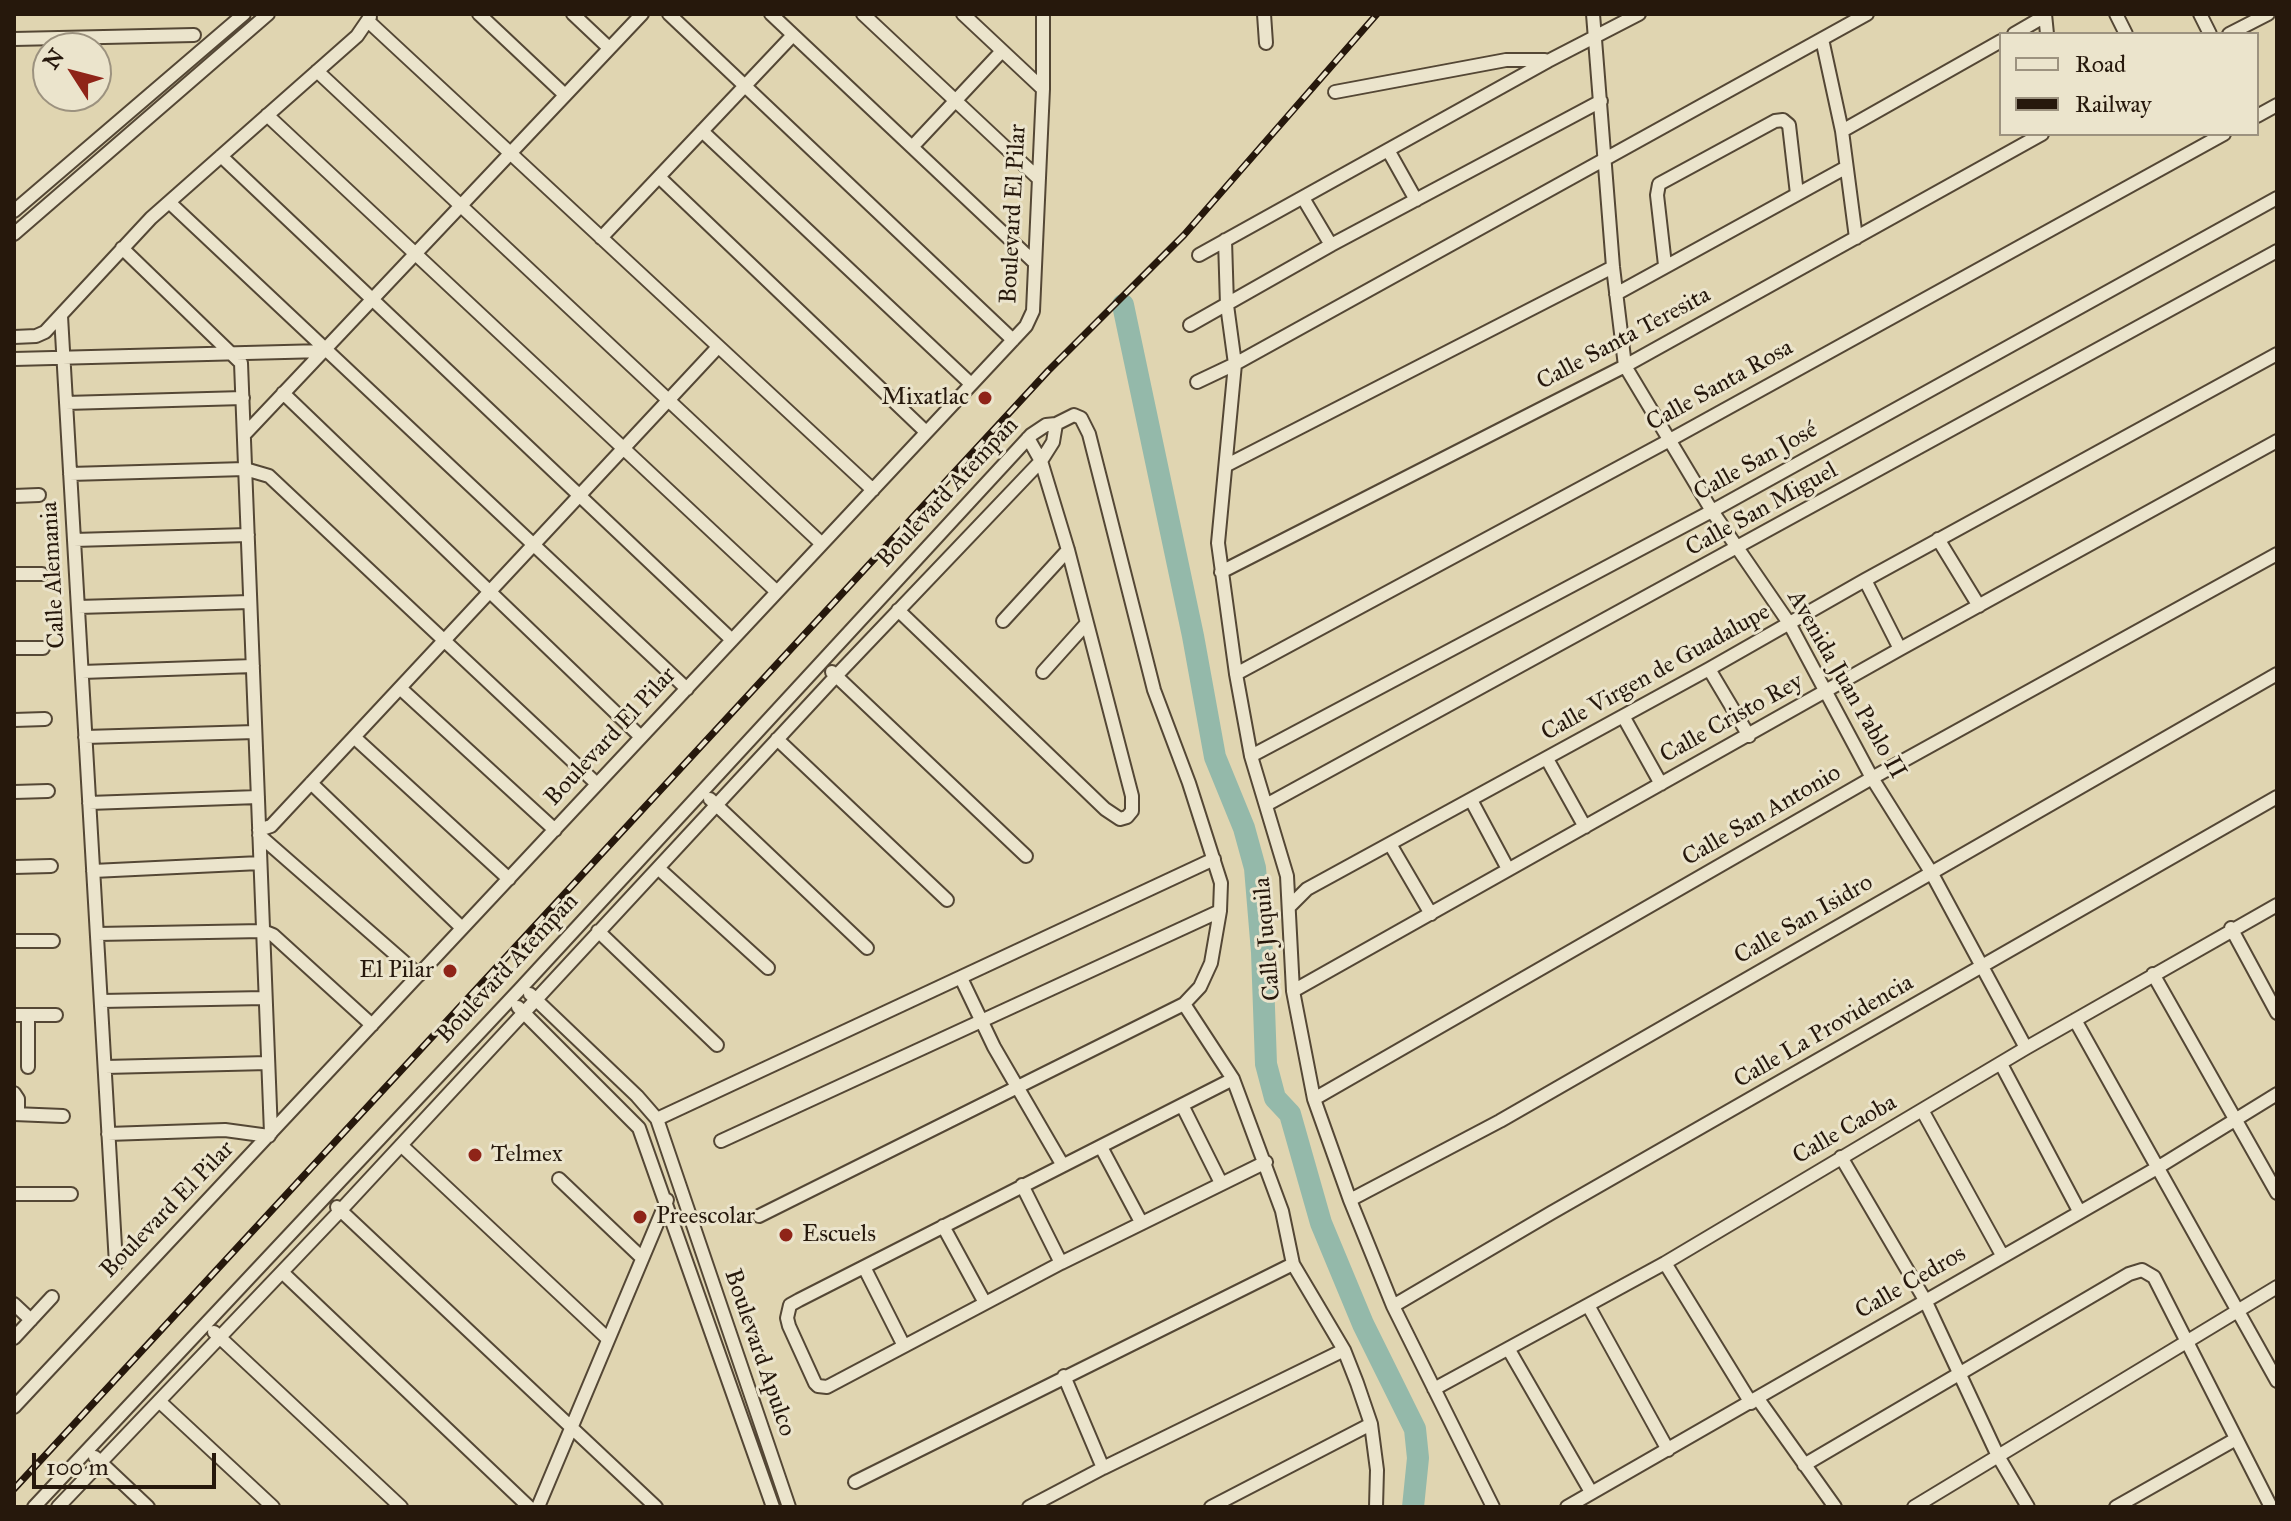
<!DOCTYPE html>
<html>
<head>
<meta charset="utf-8">
<style>
	body { margin:0 }
	#map { position:relative; width:2291px; height:1521px; overflow:hidden; background:#e0d5b1; font-family:"IM FELL Great Primer",serif }
	canvas { display:block }
	.frame { position:absolute; inset:0; border:16px solid #26180c; pointer-events:none }
	.legend { position:absolute; left:1999px; top:32px; width:260px; height:104px; box-sizing:border-box; background:#ebe4cc; border:2px solid #9c927f; margin:0; padding:10px 14px; list-style:none; font-size:24px; color:#26180c }
	.legend li { display:flex; align-items:center; gap:16px; height:40px }
	.legend b { width:40px; border:2px solid #9c927f }
	.north { position:absolute; left:32px; top:32px; width:80px; height:80px; box-sizing:border-box; background:#ebe4cc; border:2px solid #9c927f; border-radius:50%; rotate:306deg; font-size:22px; font-weight:700; line-height:32px; text-align:center; color:#26180c }
	.north::after { content:''; display:block; margin:auto; width:28px; height:36px; background:#8f2418; clip-path:polygon(50% 0,100% 100%,50% 72%,0 100%) }
	.scale { position:absolute; left:32px; top:1453px; width:184px; height:36px; box-sizing:border-box; border:4px solid #26180c; border-top:0; padding-left:10px; font-size:24px; line-height:28px; white-space:nowrap; color:#26180c; -webkit-text-stroke:6px #ebe4cc; paint-order:stroke }
</style>
</head>
<body>
<div id="map">
<canvas width="2291" height="1521"></canvas>
<div class="frame"></div>
<ul class="legend">
<li><b style="height:10px;background:#ebe4cc"></b>Road</li>
<li><b style="height:10px;background:#26180c"></b>Railway</li>
</ul>
<div class="north">N</div>
<div class="scale">100 m</div>
</div>
<script>
const ctx = document.querySelector('canvas').getContext('2d');
ctx.lineJoin = 'round';
const poly = rows => new Path2D(rows.map(r => 'M' + r).join(''));
function trace(path, color, width, dash) { ctx.strokeStyle = color; ctx.lineWidth = width; ctx.lineCap = dash ? 'butt' : 'round'; ctx.setLineDash(dash || []); ctx.stroke(path); }
function label(font, color, halo, rows, align = 'center') {
  ctx.font = font + ' "IM FELL Great Primer",serif'; ctx.lineWidth = 6; ctx.setLineDash([]); ctx.textBaseline = 'middle'; ctx.strokeStyle = halo; ctx.fillStyle = color; for (const [text, x, y, turn = 0] of rows) {
    ctx.save(); ctx.translate(x, y); ctx.rotate((+turn || 0) * Math.PI / 180); ctx.textAlign = isNaN(turn) ? turn : align; if (halo) ctx.strokeText(text, 0, 0); ctx.fillText(text, 0, 0); ctx.restore();
  }
}
const river = poly([
	[1123,305,1193,636,1215,757,1244,828,1255,868,1262,952,1266,1064,1275,1098,1290,1114,1321,1223,1363,1324,1415,1429,1418,1458,1413,1507]
]);
const minor = poly([
	[479,14,565,95],
	[573,14,609,48],
	[669,14,1013,340],
	[771,14,1035,263],
	[863,14,1039,179],
	[963,14,1043,89],
	[1264,14,1266,43],
	[1593,14,1613,267,1625,366,1712,511,1789,623,1872,778,1931,872,2026,1048],
	[2045,14,2047,34],
	[2116,14,2126,34],
	[2200,14,2210,34],
	[368,21,873,490],
	[2014,34,2045,16],
	[2229,34,2268,14],
	[14,39,194,35],
	[1822,39,1842,131,1856,238],
	[317,71,822,544],
	[1335,92,1506,60,1545,60],
	[267,115,777,592],
	[2257,116,2277,105],
	[702,131,971,384],
	[1842,131,2001,41],
	[913,146,1002,51],
	[1388,150,1416,200],
	[221,156,732,640],
	[659,177,926,432],
	[1303,198,1331,245],
	[169,202,687,689],
	[14,211,244,14],
	[14,234,268,14],
	[601,238,793,35],
	[1225,240,1227,305,1235,364,1218,543,1236,674,1251,756,1287,876,1293,991,1314,1099,1350,1200,1393,1306,1493,1507],
	[122,248,241,363,271,1133],
	[1199,255,1548,61,1639,14],
	[1665,265,1657,195,1659,184,1775,121,1783,120,1789,125,1797,194],
	[1616,294,1845,168],
	[61,316,116,1264],
	[1190,325,1331,245,1601,101],
	[14,337,36,336,45,332,151,218,357,36,370,17],
	[14,359,323,351],
	[1197,382,1235,364,1867,14],
	[283,393,641,737],
	[66,403,243,398],
	[244,435,642,14],
	[1227,465,1613,267],
	[70,474,245,469,269,476,597,784],
	[14,496,39,495],
	[1938,539,1979,606],
	[74,540,248,535],
	[1221,572,1625,366,2042,134],
	[14,574,42,574],
	[1865,580,1900,649],
	[78,607,250,602],
	[898,610,1105,809,1120,819,1127,817,1132,811,1132,796,1068,550,1041,461,1028,438],
	[1003,621,1068,550],
	[14,648,43,648],
	[1709,669,1749,736],
	[82,672,253,666],
	[832,672,1026,856],
	[1043,672,1087,623],
	[1236,674,1668,441,2224,134],
	[400,688,555,830],
	[1623,716,1661,784],
	[14,720,45,719],
	[85,737,255,732],
	[354,737,509,879],
	[777,739,947,900],
	[1251,756,1712,511,2277,198],
	[1547,759,1585,827],
	[311,783,462,928],
	[14,792,48,791],
	[710,799,867,948],
	[1471,800,1508,869],
	[89,803,258,797],
	[1266,805,2277,251],
	[259,830,271,826,718,347],
	[259,835,419,975],
	[1390,844,1431,914],
	[14,867,51,866],
	[658,868,768,968],
	[93,871,260,863],
	[1289,907,1307,889,1709,669,1865,580,2277,354],
	[2231,928,2277,1013],
	[598,931,717,1045],
	[97,934,263,931,273,935,372,1025],
	[14,941,53,941],
	[2153,974,2277,1193],
	[961,978,994,1047,1062,1164],
	[1293,991,1900,649,2277,441],
	[530,994,637,1096,657,1119,789,1507],
	[101,1001,265,998],
	[1184,1004,1233,1079,1282,1211,1293,1264,1344,1350,1357,1383,1371,1424,1377,1470,1376,1507],
	[518,1007,639,1128,773,1507],
	[14,1015,56,1015],
	[2075,1020,2277,1381],
	[2001,1064,2079,1211],
	[28,1067,28,1015],
	[105,1067,268,1063],
	[1233,1079,799,1300,790,1305,787,1318,789,1326,815,1383,818,1386,827,1387,1061,1263,1266,1162],
	[14,1093,18,1099,18,1114],
	[1314,1099,1872,778,2277,554],
	[1182,1105,1221,1183],
	[1922,1110,2002,1255],
	[14,1114,63,1116],
	[657,1119,1214,859],
	[108,1134,225,1130,269,1136],
	[721,1141,1220,911],
	[401,1145,607,1338],
	[1101,1147,1141,1222],
	[1841,1157,1925,1300,1998,1456,2028,1507],
	[559,1179,641,1257],
	[1022,1185,1061,1263],
	[14,1194,71,1194],
	[1350,1200,1500,1121,2277,674],
	[337,1207,656,1507],
	[943,1226,985,1303],
	[1665,1263,1751,1403],
	[864,1267,904,1346],
	[282,1272,529,1507],
	[14,1304,31,1320],
	[1393,1306,1551,1213,2277,797],
	[1589,1307,1668,1450],
	[214,1332,401,1507],
	[14,1338,52,1297],
	[1509,1350,1591,1492],
	[1064,1376,1103,1468],
	[1434,1389,1665,1263,2026,1048,2277,905],
	[1758,1399,1835,1507],
	[159,1401,273,1507],
	[14,1407,1026,326,1033,311,1043,89,1043,14],
	[95,1457,148,1507],
	[1804,1465,2129,1274,2142,1270,2154,1277,2271,1507],
	[855,1482,1293,1264],
	[34,1507,522,987,1031,435,1046,425,1056,424,1074,415,1081,418,1089,434,1154,690,1189,783,1221,883,1220,911,1211,963,1200,987,1184,1004,759,1216],
	[58,1507,340,1211,836,676,1041,461,1053,442,1056,424],
	[538,1507,667,1200],
	[1029,1507,1103,1468,1344,1350],
	[1211,1507,1371,1424],
	[1567,1507,2157,1168,2277,1094],
	[1914,1507,2277,1287],
	[2116,1507,2236,1439]
]);
const rail = poly([
	[14,1489,1048,371,1184,235,1377,14]
]);
const markers = [
	[985,398,8,"#8f2418"],
	[450,971,8,"#8f2418"],
	[475,1155,8,"#8f2418"],
	[640,1217,8,"#8f2418"],
	[786,1235,8,"#8f2418"]
];
const streetNames = [
	["Boulevard El Pilar",1014,214,-87],
	["Calle Santa Teresita",1624,339,-28],
	["Calle Santa Rosa",1720,386,-29],
	["Calle San José",1756,462,-29],
	["Boulevard Atempan",948,493,-47],
	["Calle San Miguel",1762,510,-29],
	["Calle Alemania",54,575,-93],
	["Calle Virgen de Guadalupe",1656,673,-29],
	["Avenida Juan Pablo II",1846,685,60],
	["Calle Cristo Rey",1732,719,-29],
	["Boulevard El Pilar",611,737,-47],
	["Calle San Antonio",1762,816,-30],
	["Calle San Isidro",1804,920,-30],
	["Calle Juquila",1268,939,-95],
	["Boulevard Atempan",508,969,-47],
	["Calle La Providencia",1824,1032,-30],
	["Calle Caoba",1845,1130,-30],
	["Boulevard El Pilar",168,1210,-46],
	["Calle Cedros",1911,1283,-30],
	["Boulevard Apulco",759,1353,71]
];
const poiNames = [
	["Mixatlac",969,398,"right"],
	["El Pilar",434,971,"right"],
	["Telmex",491,1155],
	["Preescolar",656,1217],
	["Escuels",802,1235]
];
trace(river, '#94b9aa', 22);
trace(minor, '#544735', 16);
trace(minor, '#ebe4cc', 12);
trace(rail, '#26180c', 7);
trace(rail, '#ebe4cc', 4, [12]);
for (const [x, y, r, color] of markers) { const dot = new Path2D(); dot.arc(x, y, r, 0, 2 * Math.PI); ctx.fillStyle = color; ctx.fill(dot); trace(dot, '#ebe4cc', 3); }
label('24px', '#26180c', '#ebe4cc', streetNames);
label('24px', '#26180c', '#ebe4cc', poiNames, 'left');
</script>
</body>
</html>
